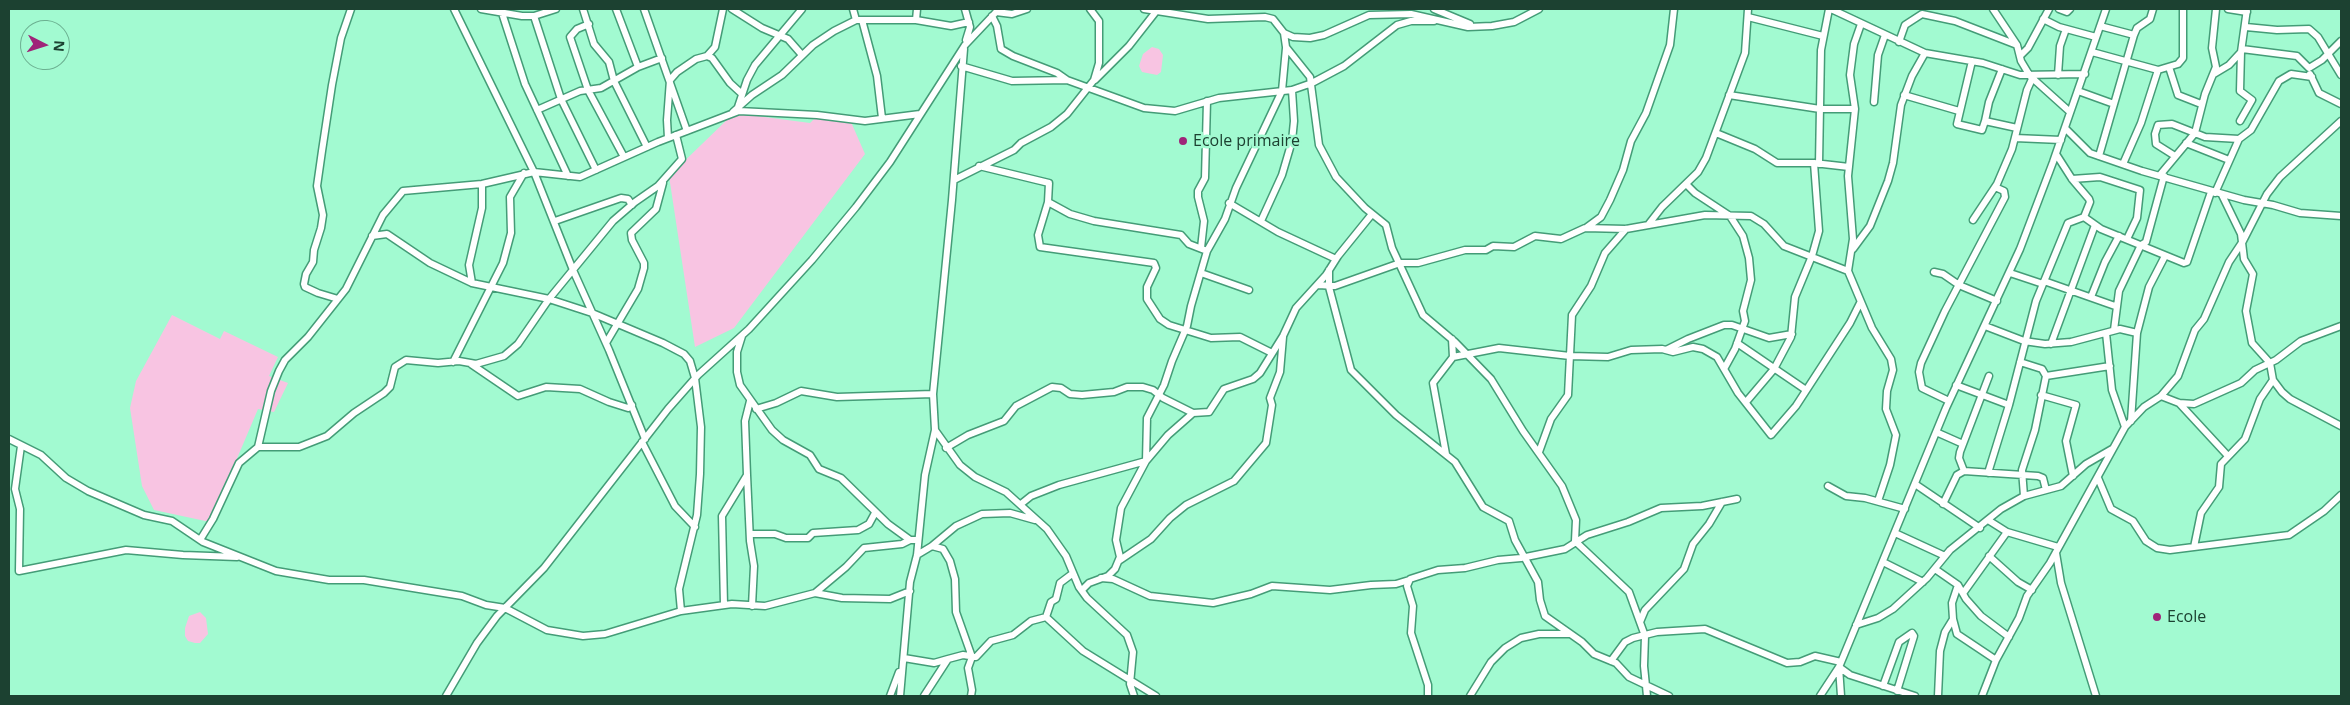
<!DOCTYPE html>
<html>
<head>
<meta charset="utf-8">
<style>
	body { margin:0 }
	#map { position:relative; width:2350px; height:705px; overflow:hidden; background:#a2fad1; font-family:"Open Sans",sans-serif }
	canvas { display:block }
	.frame { position:absolute; inset:0; border:10px solid #1c4131; pointer-events:none }
	.north { position:absolute; left:20px; top:20px; width:50px; height:50px; box-sizing:border-box; background:#a2fad1; border:1px solid #6cb091; border-radius:50%; rotate:95deg; font-size:14px; font-weight:700; line-height:20px; text-align:center; color:#1c4131 }
	.north::after { content:''; display:block; margin:auto; width:18px; height:22px; background:#9f2479; clip-path:polygon(50% 0,100% 100%,50% 72%,0 100%) }
</style>
</head>
<body>
<div id="map">
<canvas width="2350" height="705"></canvas>
<div class="frame"></div>
<div class="north">N</div>
</div>
<script>
const ctx = document.querySelector('canvas').getContext('2d');
ctx.lineJoin = 'round';
function paint(path, color) { ctx.fillStyle = color; ctx.fill(path, 'evenodd'); }
const poly = rows => new Path2D(rows.map(r => 'M' + r).join(''));
function trace(path, color, width, dash) { ctx.strokeStyle = color; ctx.lineWidth = width; ctx.lineCap = dash ? 'butt' : 'round'; ctx.setLineDash(dash || []); ctx.stroke(path); }
function label(font, color, halo, rows, align = 'center') {
  ctx.font = font + ' "Open Sans",sans-serif'; ctx.lineWidth = 5; ctx.setLineDash([]); ctx.textBaseline = 'middle'; ctx.strokeStyle = halo; ctx.fillStyle = color; for (const [text, x, y, turn = 0] of rows) {
    ctx.save(); ctx.translate(x, y); ctx.rotate((+turn || 0) * Math.PI / 180); ctx.textAlign = isNaN(turn) ? turn : align; if (halo) ctx.strokeText(text, 0, 0); ctx.fillText(text, 0, 0); ctx.restore();
  }
}
const green = poly([
	[1152,47,1159,49,1163,55,1161,72,1157,75,1142,72,1139,66,1143,54],
	[734,113,810,123,817,116,851,122,865,154,734,328,695,347,669,176],
	[172,315,220,339,224,331,278,357,269,376,288,383,274,412,258,409,210,522,154,510,142,486,130,408,136,381],
	[200,612,206,618,208,634,200,643,195,643,188,641,185,636,185,628,189,616]
]);
const minor = poly([
	[454,9,534,172,573,270,609,350,645,439],
	[481,9,522,16,534,16,556,9],
	[583,9,594,44,609,62,614,81,647,147],
	[616,9,638,67],
	[644,9,687,131],
	[732,9,762,28,788,39,802,55],
	[853,9,856,20],
	[965,9,970,27,966,40],
	[1144,9,1208,19,1265,17,1273,19,1284,33,1293,37,1310,38,1324,35,1369,15,1411,14,1468,27,1492,26,1514,22,1539,9],
	[1434,9,1470,24],
	[1831,9,1925,53,1983,63,2020,75,2085,74],
	[1993,9,2017,45,2021,61,2030,76,2070,112],
	[2059,9,2067,12,2070,9],
	[2228,9,2247,12],
	[996,12,1012,14,1027,9],
	[502,13,525,84,568,176],
	[534,16,561,99,596,170],
	[992,16,997,26,1001,49,1013,56,1057,73,1067,80],
	[1748,17,1823,36],
	[2043,19,2059,27,2096,37],
	[862,20,877,76,882,118],
	[916,20,917,9],
	[589,24,577,29,570,37,588,90,624,157],
	[1861,24,1854,44,1850,75,1855,109,1848,176,1853,239,1848,271,1872,328,1891,359,1893,370,1887,391,1886,409,1896,435,1890,465,1878,501],
	[2246,27,2277,30,2309,29,2318,37,2341,75],
	[1284,33,1286,47,1310,77,1319,145,1336,177,1365,208,1386,225,1392,248,1423,315,1455,342,1491,379,1523,431,1562,486,1576,520,1575,541,1629,592,1645,636,1644,666,1647,696],
	[2134,35,2137,28,2150,19,2153,9],
	[1899,42,1905,25,1922,14,1955,21,2017,45],
	[2242,49,2297,56,2309,68,2322,60,2341,41],
	[2092,52,2158,70,2141,123,2123,164],
	[707,56,715,47,723,9],
	[2020,56,2028,48,2049,9],
	[1972,61,1957,124,1982,130,1985,121],
	[961,66,1012,81,1067,80,1144,108,1175,111,1219,98,1292,90,1312,83,1344,66,1397,25,1411,21,1434,21],
	[2169,67,2178,95,2201,104],
	[2002,69,1989,102,1985,121,2017,128],
	[2158,70,2178,64,2183,58,2183,9],
	[2214,74,2229,65,2241,52,2247,9],
	[2310,74,2319,93,2341,104],
	[2058,75,2060,46,2066,29],
	[1095,80,1129,46,1158,9],
	[2078,91,2114,104],
	[1729,95,1820,109,1855,109],
	[1904,95,1959,111],
	[1874,102,1878,55,1885,35],
	[738,107,747,80,755,65,802,9],
	[537,110,580,91,601,88,638,67,662,58],
	[733,112,752,95,782,75,813,45,834,31,856,20,916,20,951,26,969,22],
	[2240,121,2252,100,2240,91,2241,52],
	[2065,128,2090,153,2142,171,2244,200,2273,205,2300,213,2341,216],
	[1716,133,1755,149,1777,163,1814,163,1849,167],
	[668,138,667,120,670,80,677,72,696,59,707,56,712,58,730,83,742,94],
	[2015,138,2061,140],
	[2239,139,2251,130,2279,81,2291,74,2312,77],
	[2186,143,2229,160],
	[2099,156,2134,35,2100,26],
	[2175,156,2156,144,2155,134,2158,125,2172,124,2205,137,2239,139,2215,193],
	[1819,164,1821,50,1829,9],
	[979,166,1049,183,1048,202,1038,235,1040,247,1154,263,1156,268,1147,287,1147,299,1160,319,1169,325,1211,338,1240,337,1272,353],
	[2160,175,2195,133,2205,94,2216,67,2212,48,2216,9],
	[2072,179,2100,177,2140,190,2137,218,2127,239],
	[954,180,1014,150,1021,143,1051,127,1067,114,1094,80,1099,63,1099,21,1090,9],
	[1686,184,1695,193,1730,216,1743,236,1749,258,1751,280,1743,311,1745,321,1735,349,1724,369],
	[2222,195,2241,234,2244,259,2253,274,2246,311,2252,343,2270,363,2273,380,2282,392,2290,399,2341,426],
	[1048,202,1070,214,1094,221,1181,235,1189,244,1207,251],
	[1229,203,1278,232,1336,259],
	[2084,217,2101,229,2184,263,2187,262,2211,192],
	[1973,220,1997,184,2012,149,2027,90,2032,79],
	[555,221,621,198,628,199,632,205],
	[1261,221,1282,175,1292,141,1294,121,1292,90],
	[1648,225,1662,207,1698,172,1706,158,1745,53,1748,9],
	[1586,228,1601,217,1610,200,1623,170,1631,141,1646,113,1670,45,1674,9],
	[1201,248,1204,221,1198,197,1198,191,1205,178,1207,101],
	[1853,249,1870,226,1888,181,1893,163,1901,105,1912,76,1925,53],
	[1329,270,1329,287,1351,370,1396,415,1455,462,1483,507,1509,521,1515,540,1538,582,1540,600,1545,616,1582,642,1594,654,1616,663,1629,677,1669,696],
	[1934,272,1943,274,1959,285,1997,301],
	[1201,273,1249,290],
	[2010,273,2043,284],
	[2044,281,2115,306],
	[472,283,469,265,482,208,482,184],
	[1318,285,1335,286,1400,263,1418,263,1465,250,1486,250,1493,246,1514,247,1535,236,1561,239,1585,228,1626,229,1705,215,1751,216,1764,224,1784,246,1848,271],
	[2091,297,2105,262,2119,236],
	[338,299,318,293,305,287,304,284,306,274,313,262,314,250,321,228,323,215,317,186,322,151,332,85,341,38,351,9],
	[1985,326,2024,341,2045,344,2071,342,2120,329,2137,333],
	[2114,330,2119,291,2141,245,2146,242,2164,176],
	[2106,333,2112,390,2125,427],
	[742,336,737,352,737,372,740,385,772,430,783,440,810,455,819,469,841,478,888,524,910,540,918,540],
	[606,343,638,289,644,268,644,263,632,240,631,233,656,209,663,183],
	[1737,343,1806,390],
	[2051,344,2095,225],
	[1666,350,1688,339,1724,325,1732,325,1769,338,1792,334],
	[1453,357,1499,348,1570,356,1608,357,1631,350,1662,349,1673,352,1693,347,1703,349,1717,357,1738,393,1771,435,1796,406,1850,323,1860,303],
	[453,362,503,263,511,233,510,197,524,173],
	[2020,362,2042,369,2046,376,2035,430,2022,470,2024,496],
	[471,364,518,396,546,387,580,389,609,402,628,408,632,405],
	[2046,376,2110,366],
	[1956,385,2009,405],
	[2041,395,2076,405,2066,441,2073,476],
	[2161,396,2179,403,2194,404,2241,383,2255,370,2276,360,2301,341,2341,326],
	[1949,401,1922,388,1919,372,1921,363,1945,311,2005,197,2004,191,1995,187],
	[1746,402,1774,369,1791,337,1795,297,1812,256,1819,231,1814,163],
	[2179,403,2228,456],
	[756,409,776,403,801,391,837,397,933,394],
	[2131,421,2137,333,2149,287,2165,256],
	[935,430,960,465,975,477,1006,492,1047,529,1066,556,1079,587,1087,598,1127,635,1133,652,1130,684,1134,696],
	[1936,432,1963,444],
	[9,439,41,455,66,478,88,491,144,515,172,521,203,542,276,571,329,580,364,580,462,596,486,605,505,608,547,630,583,636,605,634,681,611,679,589,697,515,700,474,701,427,695,378,690,361,684,354,663,343,592,313,549,299,472,283,430,263,387,234,372,236],
	[642,442,675,506,695,527],
	[21,446,15,489,20,509,19,571,126,550,183,555,237,557],
	[258,447,299,447,327,436,354,413,384,393,390,387,395,367,406,360,438,363,459,361,476,364,504,356,518,344,549,299,613,221,635,202,658,186,682,159,676,135],
	[946,448,968,435,1004,421,1016,406,1052,387,1061,388,1070,394,1082,395,1114,392,1127,387,1143,387,1153,390,1163,398,1193,413,1209,412,1224,389,1253,379,1260,373,1283,336,1296,308,1326,275,1338,256,1372,214],
	[1539,452,1551,419,1568,395,1572,315,1591,286,1605,253,1626,229],
	[1446,454,1433,383,1453,357,1452,339],
	[1964,471,1959,458,1960,452,1989,376],
	[1988,473,2009,405,2036,301,2068,223,2084,217,2090,202,2089,199,2072,179,2056,154],
	[747,475,750,541,754,566,752,606],
	[2098,478,2111,509,2133,521,2146,541,2157,548,2170,550,2289,535,2324,511,2341,495],
	[1915,484,1980,528],
	[1828,486,1846,496,1865,498,1905,509],
	[1021,504,1031,496,1059,485,1146,461,1147,418,1164,385,1172,361,1187,326,1191,306,1207,251,1225,219,1236,188,1282,91,1286,48],
	[1943,504,1957,475,1964,471,2038,476,2043,478,2046,490],
	[1988,520,2007,532,2058,547],
	[1895,533,1945,556],
	[750,534,775,534,786,538,808,538,813,533,858,530,869,524,875,513],
	[200,540,213,519,239,463,258,447,271,391,279,371,285,360,308,337,346,289,383,215,403,191,482,184,534,172,580,177,658,142,739,111,817,115,865,121,920,114],
	[932,546,943,549,950,561,955,579,956,612,972,657,968,668,972,690,971,696],
	[2194,547,2201,513,2219,487,2221,464,2245,439,2260,399,2273,380],
	[2056,553,2061,583,2096,696],
	[917,555,932,546,956,526,982,514,1010,513,1035,520],
	[1989,556,2018,582,2032,590],
	[1120,560,1151,539,1170,518,1186,505,1234,481,1266,443,1272,405,1270,398,1280,372,1283,337],
	[1883,562,1923,582],
	[1935,569,1958,585,1952,603,1953,619,1945,632,1940,651,1938,696],
	[1101,578,1113,579,1150,596,1213,603,1251,594,1272,586,1330,590,1371,585,1396,584,1409,580],
	[1958,585,1966,599,1981,616,2009,637],
	[1082,590,1089,583,1108,576,1115,569,1120,557,1116,540,1121,508,1146,461,1168,435,1193,413],
	[1964,592,2007,532],
	[815,593,846,567,864,548,902,544,910,540],
	[724,605,722,516,747,475,745,421,750,401],
	[681,611,732,604,765,606,815,593,842,598,890,599,910,591],
	[1046,617,1083,651,1156,696],
	[1953,619,1957,634,1996,660],
	[1640,622,1645,610,1684,569,1693,544,1709,524,1722,502],
	[1856,625,1878,618,1893,609,1927,578,1950,550,2001,509,2024,496,2061,486,2086,464,2112,449],
	[1611,661,1625,642,1633,638,1657,632,1705,629,1787,663,1800,662,1815,656,1841,662],
	[903,662,904,658,934,663,948,659],
	[1839,667,1850,675,1915,696],
	[1839,667,1841,696],
	[1883,686,1899,642,1912,633,1914,636,1897,691],
	[446,696,477,643,497,616,544,568,668,409,698,375,749,329,812,260,856,207,890,162,965,45,999,9],
	[890,696,899,672],
	[900,696,910,582,917,555,925,475,935,430,933,394,952,200,964,49],
	[924,696,948,659,963,655,976,657,991,641,1013,635,1031,621,1046,617,1051,602,1056,599,1060,583,1072,574],
	[1428,696,1428,685,1411,633,1413,606,1407,586,1410,579,1438,570,1465,568,1498,560,1521,558,1565,549,1587,535,1628,522,1661,508,1702,506,1737,499],
	[1470,696,1491,662,1505,648,1521,638,1539,634,1570,634],
	[1820,696,1839,667,1946,408,2020,249,2053,162,2106,9],
	[1982,696,1996,660,2019,618,2027,596,2050,563,2125,427,2144,407,2161,396,2178,376,2195,330,2204,319,2229,262,2243,241,2267,194,2280,177,2341,121]
]);
const markers = [
	[1183,141,5,"#9f2479"],
	[2157,617,5,"#9f2479"]
];
const poiNames = [
	["Ecole primaire",1193,141],
	["Ecole",2167,617]
];
paint(green, '#f8c4e2');
trace(minor, '#449c77', 9);
trace(minor, '#fff', 6);
for (const [x, y, r, color] of markers) { const dot = new Path2D(); dot.arc(x, y, r, 0, 2 * Math.PI); ctx.fillStyle = color; ctx.fill(dot); trace(dot, '#a2fad1', 2); }
label('16px', '#1c4131', '#a2fad1', poiNames, 'left');
</script>
</body>
</html>
